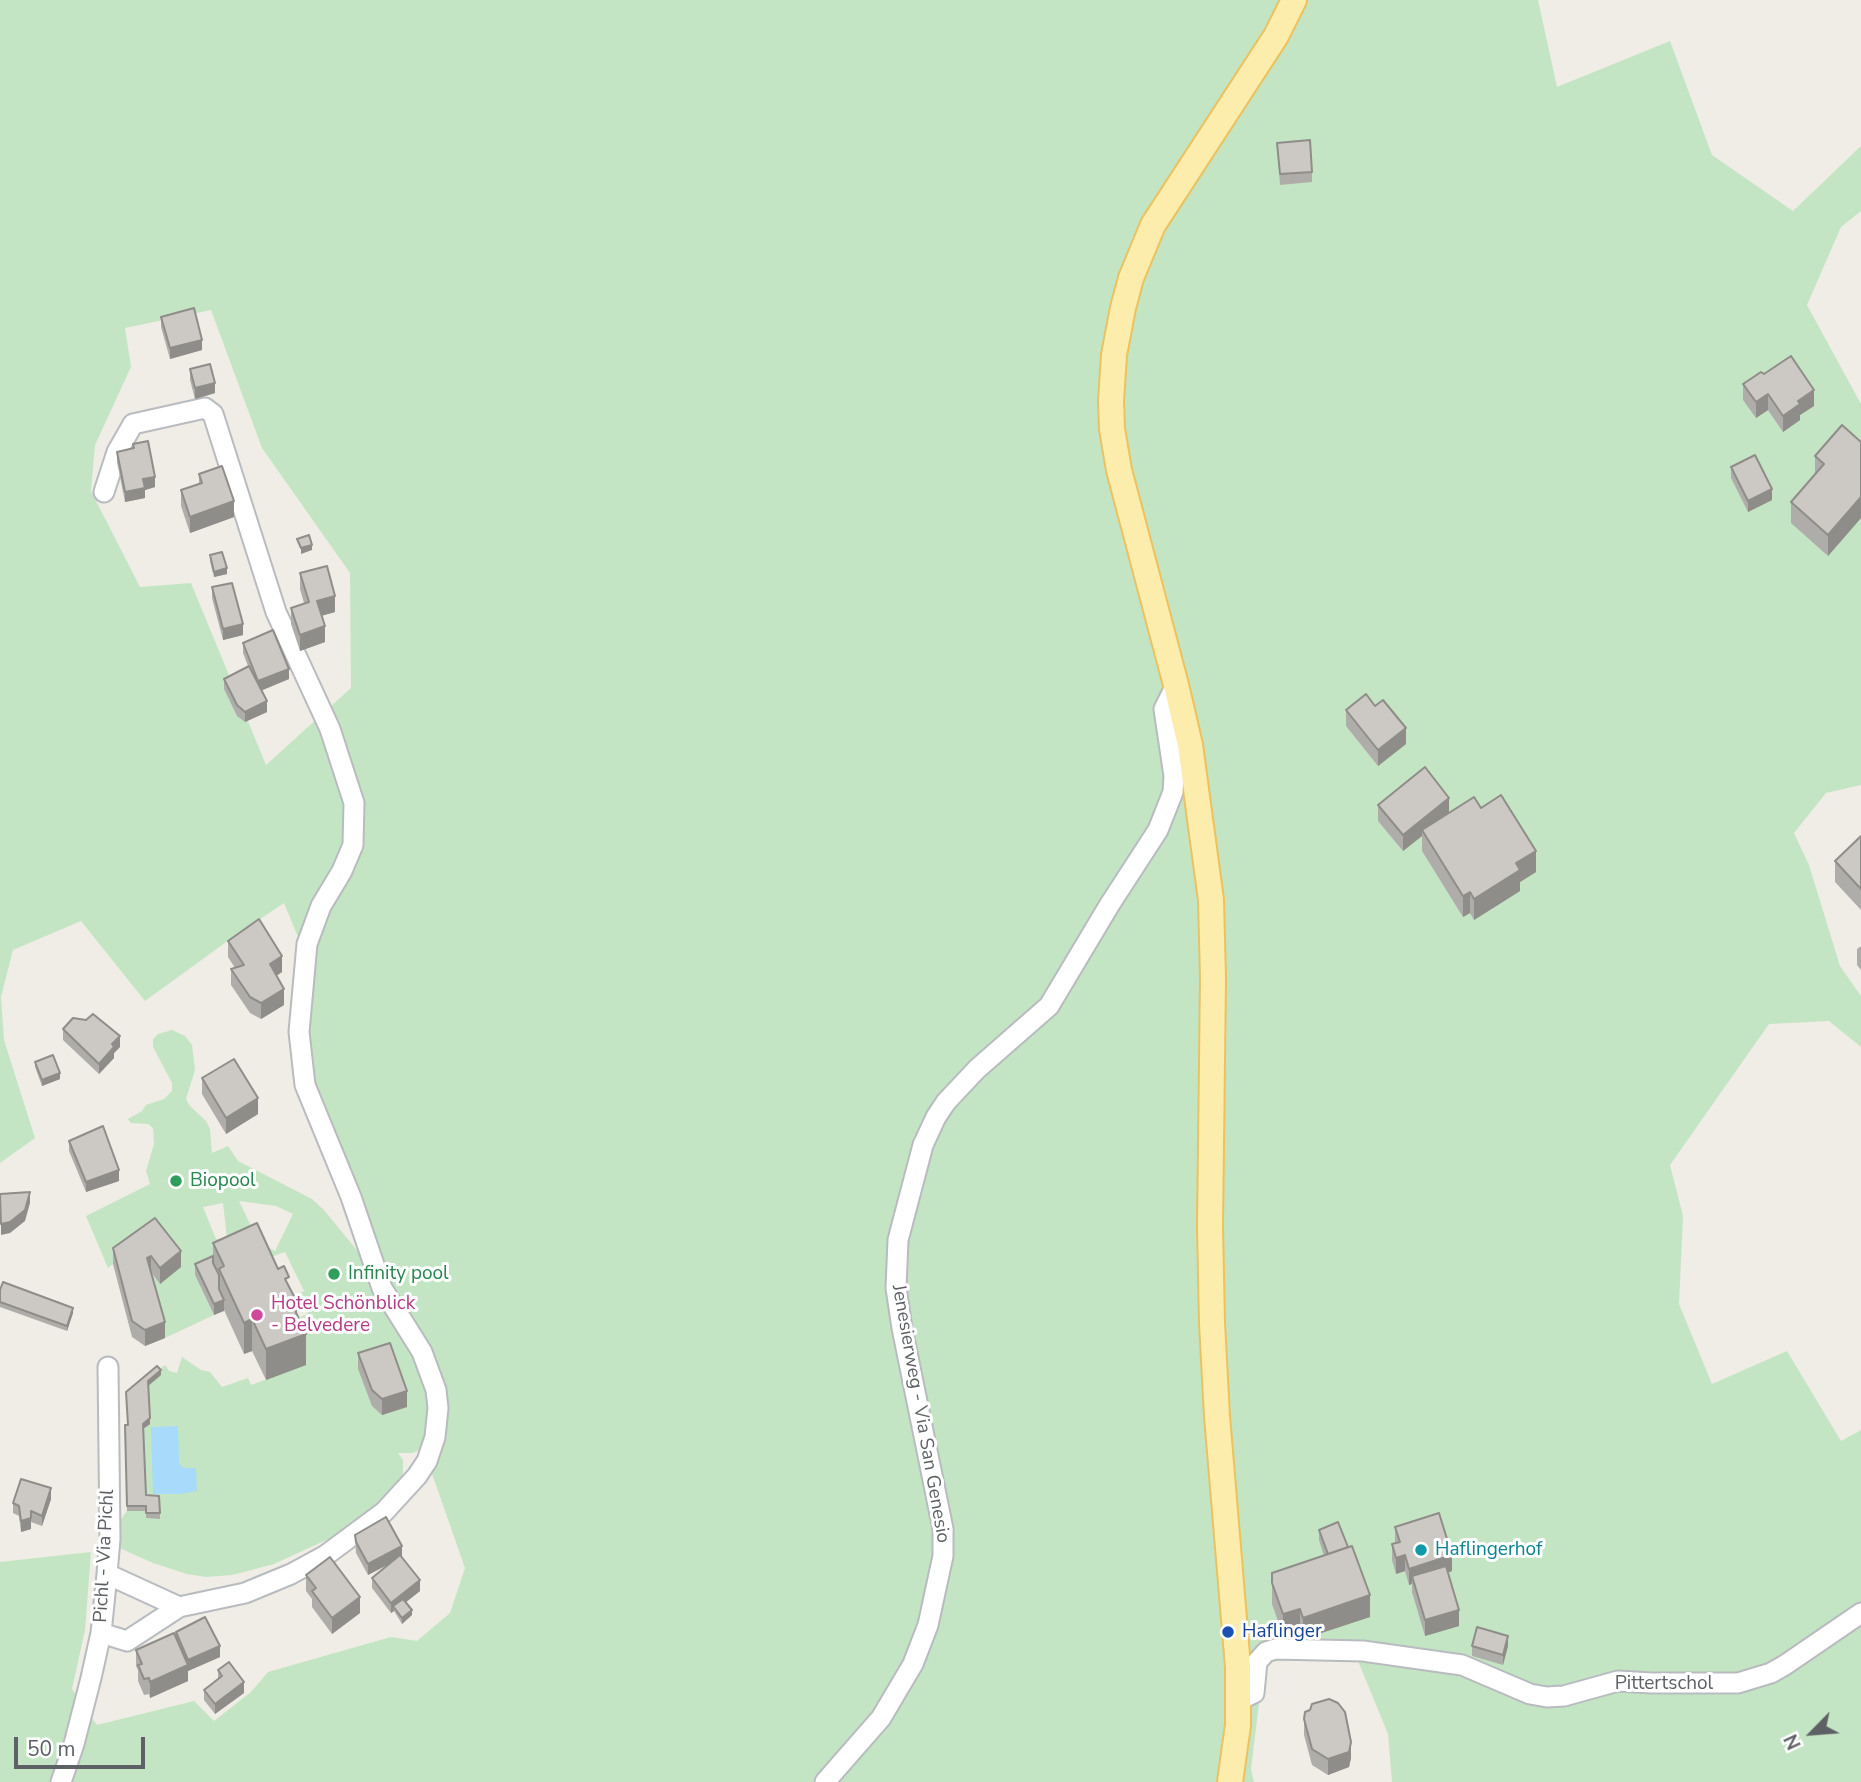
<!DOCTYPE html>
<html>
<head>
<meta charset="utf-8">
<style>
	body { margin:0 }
	#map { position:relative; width:1861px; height:1782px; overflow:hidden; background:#efede5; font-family:"Nunito Sans",sans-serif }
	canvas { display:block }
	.north { position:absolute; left:1777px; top:1698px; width:70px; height:70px; -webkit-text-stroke:5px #fff; paint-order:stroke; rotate:245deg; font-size:19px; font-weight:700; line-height:28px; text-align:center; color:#5d6165 }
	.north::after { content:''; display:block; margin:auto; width:24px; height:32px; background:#5d6165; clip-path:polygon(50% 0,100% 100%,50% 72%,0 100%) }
	.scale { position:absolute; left:14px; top:1737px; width:131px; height:32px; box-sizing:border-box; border:4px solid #5d6165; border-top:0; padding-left:9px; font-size:21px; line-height:24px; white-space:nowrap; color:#5d6165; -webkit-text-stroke:5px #fff; paint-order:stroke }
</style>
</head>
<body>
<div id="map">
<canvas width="1861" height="1782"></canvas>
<div class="north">N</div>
<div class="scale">50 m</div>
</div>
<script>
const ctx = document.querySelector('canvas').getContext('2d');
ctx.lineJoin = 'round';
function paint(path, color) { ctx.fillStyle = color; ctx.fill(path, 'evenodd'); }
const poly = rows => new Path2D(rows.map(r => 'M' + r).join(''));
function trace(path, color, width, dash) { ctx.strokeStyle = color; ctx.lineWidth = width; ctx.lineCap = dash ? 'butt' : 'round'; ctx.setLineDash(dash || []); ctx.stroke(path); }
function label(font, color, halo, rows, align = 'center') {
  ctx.font = font + ' "Nunito Sans",sans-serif'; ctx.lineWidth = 6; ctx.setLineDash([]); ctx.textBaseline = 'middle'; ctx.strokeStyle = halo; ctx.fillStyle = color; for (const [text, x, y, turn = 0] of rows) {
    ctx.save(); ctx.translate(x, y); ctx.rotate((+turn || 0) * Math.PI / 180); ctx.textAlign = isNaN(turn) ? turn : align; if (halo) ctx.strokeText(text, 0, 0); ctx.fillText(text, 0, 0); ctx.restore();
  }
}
const green = poly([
	[0,0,1538,0,1557,87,1670,41,1712,155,1793,211,1861,146,1861,211,1841,227,1807,305,1861,404,1861,785,1826,793,1794,833,1809,865,1840,966,1861,996,1861,1047,1829,1021,1769,1024,1670,1165,1683,1216,1679,1304,1712,1384,1787,1351,1841,1441,1861,1430,1861,1782,1392,1782,1388,1734,1356,1656,1264,1662,1251,1769,1254,1782,0,1782,0,1562,91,1552,85,1630,72,1689,97,1725,194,1701,214,1721,251,1692,268,1672,391,1637,417,1641,450,1613,465,1568,430,1468,443,1432,307,1063,307,959,284,903,229,940,145,1001,81,921,13,950,1,997,4,1040,35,1138,0,1163],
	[211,310,262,448,350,573,351,688,266,765,191,583,140,587,91,491,95,445,131,367,125,328],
	[172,1030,185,1036,192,1045,195,1070,186,1099,190,1106,206,1121,210,1129,212,1153,228,1146,238,1161,312,1199,324,1210,364,1259,401,1328,430,1394,425,1447,413,1453,398,1453,403,1460,403,1475,392,1493,348,1530,274,1564,232,1575,206,1577,187,1574,153,1563,117,1547,115,1527,127,1511,125,1430,128,1430,126,1397,165,1365,169,1371,177,1373,182,1357,201,1370,210,1372,222,1387,248,1378,251,1385,305,1365,291,1322,308,1313,299,1294,304,1291,285,1252,271,1257,267,1247,275,1251,293,1214,276,1206,239,1201,260,1245,195,1275,214,1315,165,1338,151,1272,160,1283,180,1267,113,1264,108,1268,86,1216,150,1184,146,1171,154,1144,153,1128,148,1124,131,1123,128,1119,142,1111,146,1105,164,1099,172,1091,172,1083,153,1047,153,1039,158,1034],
	[223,1203,227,1238,216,1239,203,1207]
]);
const water = poly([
	[178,1426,179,1464,184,1468,196,1468,197,1491,181,1494,153,1494,151,1427]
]);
const minor = poly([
	[107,1574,179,1607],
	[101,1633,127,1641,179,1607,245,1593,291,1574,326,1555,384,1512,417,1476,427,1461,435,1437,438,1408,436,1390,422,1352,382,1288,351,1197,305,1085,299,1032,307,944,321,906,342,871,353,845,354,803,330,729,276,612,213,414,205,408,133,424,117,452,104,492],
	[1239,1700,1254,1693,1257,1662,1266,1652,1275,1649,1363,1651,1462,1665,1530,1694,1547,1697,1564,1696,1618,1681,1652,1683,1738,1683,1771,1673,1785,1665,1861,1613],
	[61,1782,74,1744,91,1678,101,1633,107,1574,110,1539,108,1367],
	[825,1782,881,1718,913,1664,928,1625,943,1556,943,1529,902,1328,896,1288,898,1240,923,1145,936,1117,946,1102,977,1069,1049,1006,1110,904,1158,830,1173,792,1174,776,1164,709,1176,685]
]);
const major = poly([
	[1230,1782,1238,1725,1238,1667,1217,1416,1212,1323,1210,1227,1213,978,1211,900,1190,745,1176,685,1119,470,1112,429,1111,401,1114,355,1123,308,1131,278,1153,225,1276,36,1294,0]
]);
const wall = poly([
	[1277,143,1312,172,1312,182,1280,185],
	[161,317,202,350,170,359,161,327],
	[190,369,215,393,195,399,190,380],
	[1743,384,1814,406,1800,415,1800,420,1783,432,1768,410,1756,418,1743,400],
	[1861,442,1861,518,1828,556,1791,523,1791,502,1815,475,1815,456],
	[133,444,155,487,145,490,145,498,125,502,117,462,117,452,133,448],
	[1731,467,1772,500,1748,512,1731,478],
	[199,474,234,517,190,533,181,506,181,490,199,484],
	[210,555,227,574,214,577,210,561],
	[300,573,335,612,321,616,325,642,300,651,291,624,291,608,304,603,300,589],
	[212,587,243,635,223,640,212,598],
	[243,643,289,679,262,690,267,712,245,722,237,716,224,689,224,679,248,666,243,653],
	[1346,710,1406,744,1378,766,1346,726],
	[1378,805,1449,813,1481,808,1536,872,1520,882,1520,891,1474,920,1470,913,1463,917,1422,851,1422,836,1403,851,1378,821],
	[1861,836,1861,910,1835,882,1835,861],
	[228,941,282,972,276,976,284,1005,261,1019,250,1013,231,985,231,969,235,968,228,957],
	[1861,946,1861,970,1857,965,1857,949],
	[63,1029,120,1047,114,1053,114,1058,99,1074,63,1040],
	[35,1062,60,1079,42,1086,35,1067],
	[202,1078,258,1114,226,1134,202,1094],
	[69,1141,119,1181,86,1192,69,1151],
	[155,1218,181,1267,160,1284,151,1272,165,1338,145,1346,132,1337,113,1264,113,1248],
	[213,1243,278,1269,289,1287,297,1314,306,1365,266,1380,252,1351,244,1354,224,1310,214,1315,195,1275,195,1264,213,1256],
	[0,1290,73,1313,67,1331,0,1307],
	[358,1353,407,1407,382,1415,372,1406,358,1369],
	[161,1375,148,1386,150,1424,143,1429,146,1495,160,1513,160,1519,146,1518,146,1511,127,1511,125,1425,128,1425,126,1392],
	[51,1499,42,1526,31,1522,31,1529,21,1532,19,1516,13,1513,13,1503],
	[1395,1527,1452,1571,1448,1573,1459,1626,1425,1636,1412,1592,1412,1584,1409,1585,1405,1571,1396,1574,1392,1560,1392,1544,1395,1543],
	[1319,1530,1370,1617,1303,1639,1300,1630,1283,1635,1272,1604,1272,1573,1324,1556,1319,1540],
	[355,1535,402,1557,420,1591,406,1602,412,1615,402,1624,394,1611,391,1613,372,1588,372,1578,391,1563,368,1575,356,1553],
	[306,1575,360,1613,332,1634,312,1607,312,1599,306,1591],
	[176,1632,220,1657,188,1671,188,1669,188,1681,150,1698,149,1694,144,1695,138,1681,138,1670,136,1666,136,1650,176,1637],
	[1472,1646,1508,1646,1503,1665,1472,1656],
	[218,1670,244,1693,215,1714,204,1700,204,1690,218,1679],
	[1304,1719,1351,1758,1349,1767,1328,1775,1312,1765,1304,1735]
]);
const shadedWall = poly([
	[202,340,202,350,170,359,170,348],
	[215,383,215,393,195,399,195,388],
	[1814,390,1814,406,1800,415,1800,420,1783,432,1783,416,1798,401],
	[1768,394,1768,410,1756,418,1756,402],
	[155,477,155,487,145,490,145,498,125,502,125,492,143,479],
	[1772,489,1772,500,1748,512,1748,501],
	[1861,497,1861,518,1828,556,1828,535],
	[234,501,234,517,190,533,190,517],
	[312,545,312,550,301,554,301,548],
	[227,568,227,574,214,577,214,572],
	[335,596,335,612,317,617,317,601],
	[243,624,243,635,223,640,223,629],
	[325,626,325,642,300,651,300,635],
	[289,669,289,679,258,692,258,681],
	[267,701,267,712,245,722,245,712],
	[1406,728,1406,744,1378,766,1378,750],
	[1449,798,1449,814,1422,830,1422,836,1403,851,1403,835],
	[1536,851,1536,872,1520,882,1520,891,1474,920,1474,899,1516,863],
	[1470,892,1470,913,1463,917,1463,896],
	[282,956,282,972,270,980,270,964],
	[284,989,284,1005,261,1019,261,1003],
	[120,1036,120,1047,114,1053,114,1058,99,1074,99,1064,112,1044],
	[60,1073,60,1079,42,1086,42,1080],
	[258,1098,258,1114,226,1134,226,1118],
	[119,1170,119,1181,86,1192,86,1182],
	[30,1192,30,1203,25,1221,10,1233,1,1235,1,1224],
	[181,1251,181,1267,160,1284,160,1268],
	[151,1256,151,1272,147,1258],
	[224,1300,224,1311,214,1315,214,1304],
	[297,1302,297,1333,292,1304],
	[73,1308,73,1313,67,1331,67,1326],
	[252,1319,252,1351,244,1354,244,1323],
	[165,1322,165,1338,145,1346,145,1330],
	[306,1334,306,1365,266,1380,266,1349],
	[161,1370,161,1375,148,1386,148,1381],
	[407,1391,407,1407,382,1415,382,1399],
	[150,1418,150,1424,143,1429,143,1424],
	[51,1488,51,1499,42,1526,42,1516],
	[31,1518,31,1529,21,1532,21,1521],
	[402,1546,402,1557,368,1575,368,1564],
	[1405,1555,1405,1571,1396,1574,1396,1558],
	[1452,1555,1452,1571,1414,1583,1412,1576,1412,1584,1409,1585,1409,1569],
	[420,1580,420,1591,396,1610,393,1606,394,1611,391,1613,391,1603],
	[1370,1595,1370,1617,1303,1639,1303,1618],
	[360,1597,360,1613,332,1634,332,1618],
	[1300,1609,1300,1630,1283,1635,1283,1614],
	[412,1610,412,1615,402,1624,402,1618],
	[1459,1610,1459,1626,1425,1636,1425,1620],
	[1508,1636,1508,1646,1503,1665,1503,1655],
	[220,1646,220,1657,188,1671,188,1660],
	[188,1665,188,1681,150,1698,150,1682],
	[244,1682,244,1693,215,1714,215,1704],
	[1351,1742,1351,1758,1349,1767,1328,1775,1328,1759]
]);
const building = poly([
	[1310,140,1312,172,1280,174,1277,143,1310,140],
	[194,308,202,340,170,348,161,317,194,308],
	[1791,356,1814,390,1798,401,1800,404,1783,416,1768,394,1756,402,1743,384,1761,372,1764,374,1791,356],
	[210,364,215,383,195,388,190,369,210,364],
	[1842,425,1861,442,1861,497,1828,535,1791,502,1824,464,1815,456,1842,425],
	[148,441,155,477,143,479,145,488,125,492,117,452,134,448,133,444,148,441],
	[1755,455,1772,489,1748,501,1731,467,1755,455],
	[222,466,234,501,190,517,181,490,202,483,199,474,222,466],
	[309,535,312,545,301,548,297,539,309,535],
	[222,552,227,568,214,572,210,555,222,552],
	[327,566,335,596,317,601,325,626,300,635,291,608,309,602,300,573,327,566],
	[232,583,243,624,223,629,212,587,232,583],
	[273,630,289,669,258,681,243,643,273,630],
	[249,666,267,701,245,712,237,705,224,679,249,666],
	[1366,694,1375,706,1383,700,1406,728,1378,750,1346,710,1366,694],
	[1425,767,1449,798,1403,835,1378,805,1425,767],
	[1501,795,1536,851,1516,863,1520,870,1474,899,1470,892,1463,896,1422,830,1474,797,1481,808,1501,795],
	[1861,836,1861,889,1835,861,1861,836],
	[259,919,282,956,270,964,284,989,261,1003,250,997,231,969,244,965,228,941,259,919],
	[93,1014,120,1036,112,1044,114,1047,99,1064,63,1029,73,1018,86,1020,93,1014],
	[53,1055,60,1073,42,1080,35,1062,53,1055],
	[234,1059,258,1098,226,1118,202,1078,234,1059],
	[103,1126,119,1170,86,1182,69,1141,103,1126],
	[30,1192,25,1210,10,1222,1,1224,0,1194,30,1192],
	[155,1218,181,1251,160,1268,151,1256,147,1258,165,1322,145,1330,132,1321,113,1248,155,1218],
	[257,1223,278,1269,284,1266,289,1277,285,1279,297,1302,292,1304,306,1334,266,1349,252,1319,244,1323,219,1269,224,1266,213,1243,257,1223],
	[213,1256,213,1263,219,1275,219,1289,224,1300,214,1304,195,1264,213,1256],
	[3,1282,73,1308,67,1326,0,1302,0,1290,3,1282],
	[390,1343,407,1391,382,1399,372,1390,358,1353,390,1343],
	[157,1366,161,1370,148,1381,150,1418,143,1424,146,1495,159,1496,160,1513,146,1513,146,1506,127,1506,125,1425,128,1425,126,1392,157,1366],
	[21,1479,51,1488,42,1516,31,1511,31,1518,21,1521,19,1506,13,1503,21,1479],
	[1439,1513,1452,1555,1409,1569,1405,1555,1396,1558,1392,1544,1400,1542,1395,1527,1439,1513],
	[386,1517,402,1546,368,1564,356,1542,355,1535,386,1517],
	[1338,1522,1348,1547,1328,1554,1319,1530,1338,1522],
	[1352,1546,1370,1595,1303,1618,1300,1609,1283,1614,1272,1583,1272,1573,1352,1546],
	[400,1555,420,1580,391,1603,372,1578,400,1555],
	[330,1557,360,1597,332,1618,312,1591,316,1588,306,1575,330,1557],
	[1446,1566,1459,1610,1425,1620,1412,1576,1446,1566],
	[403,1599,412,1610,402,1618,393,1606,403,1599],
	[205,1617,220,1646,188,1660,176,1632,205,1617],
	[1477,1627,1508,1636,1503,1655,1472,1646,1477,1627],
	[174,1633,188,1665,150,1682,149,1678,144,1679,138,1665,142,1664,136,1650,174,1633],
	[229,1662,244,1682,215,1704,204,1690,222,1676,218,1670,229,1662],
	[1329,1699,1338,1703,1345,1712,1351,1742,1349,1752,1328,1759,1312,1749,1304,1719,1305,1712,1310,1710,1312,1704,1329,1699]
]);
const markers = [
	[176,1181,7,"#2e9e5b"],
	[334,1274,7,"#2e9e5b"],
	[257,1315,7,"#d1479c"],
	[1421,1550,7,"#0f9aa8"],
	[1228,1632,7,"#1a4fb4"]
];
const leisureNames = [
	["Biopool",190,1181],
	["Infinity pool",348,1274]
];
const hotelNames = [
	["Hotel Schönblick",271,1304],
	["- Belvedere",271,1326]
];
const streetNames = [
	["Jenesierweg - Via San Genesio",920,1414,80],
	["Pichl - Via Pichl",105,1556,-87],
	["Pittertschol",1664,1684]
];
const cultureNames = [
	["Haflingerhof",1435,1550]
];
const transitNames = [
	["Haflinger",1242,1632]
];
paint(green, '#c4e5c3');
paint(water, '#a8dafc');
trace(minor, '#b8bbbf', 23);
trace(major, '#ecc261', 28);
trace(minor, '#fff', 19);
trace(major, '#fcedad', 24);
paint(wall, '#afada9');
paint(shadedWall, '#8f8d89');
paint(building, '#ccc9c4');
trace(building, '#8f8d89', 2);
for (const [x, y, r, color] of markers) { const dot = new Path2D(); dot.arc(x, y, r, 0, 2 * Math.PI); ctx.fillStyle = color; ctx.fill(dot); trace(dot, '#fff', 2.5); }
label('19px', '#27864d', '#fff', leisureNames, 'left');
label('19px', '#b23c85', '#fff', hotelNames, 'left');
label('19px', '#5d6165', '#fff', streetNames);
label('19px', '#0d838f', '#fff', cultureNames, 'left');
label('19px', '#164399', '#fff', transitNames, 'left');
</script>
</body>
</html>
